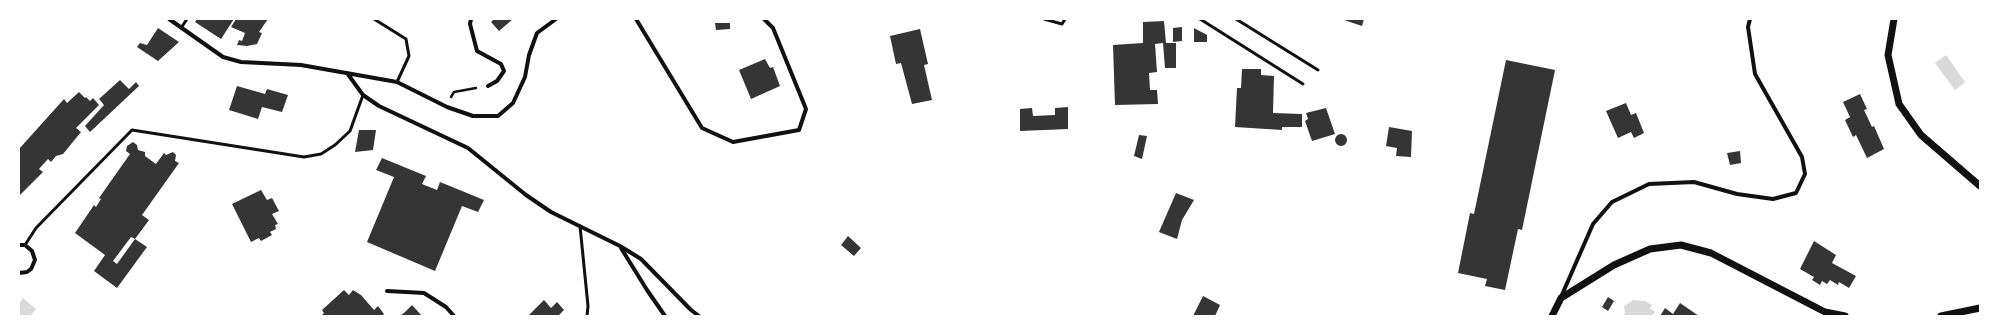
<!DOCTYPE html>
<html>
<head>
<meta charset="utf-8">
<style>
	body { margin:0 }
	#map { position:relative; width:1999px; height:335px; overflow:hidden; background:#fff; font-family:"Noto Sans",sans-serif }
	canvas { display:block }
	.frame { position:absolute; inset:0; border:20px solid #fff; pointer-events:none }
</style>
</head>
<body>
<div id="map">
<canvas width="1999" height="335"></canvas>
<div class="frame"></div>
</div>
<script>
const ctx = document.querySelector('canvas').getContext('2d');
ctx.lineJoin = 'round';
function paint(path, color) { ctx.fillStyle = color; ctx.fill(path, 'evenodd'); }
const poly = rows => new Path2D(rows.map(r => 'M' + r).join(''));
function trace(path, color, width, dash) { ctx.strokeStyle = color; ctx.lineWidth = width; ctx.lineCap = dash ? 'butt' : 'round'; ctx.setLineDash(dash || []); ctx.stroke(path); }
const water = poly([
	[1946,55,1965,82,1955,90,1935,63],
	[23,298,36,309,30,316,19,316,19,304],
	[1633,300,1645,301,1652,305,1650,308,1655,312,1652,316,1623,316,1625,313,1624,306]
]);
const building = poly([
	[197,19,234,19,221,39,195,22],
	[236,19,268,19,259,32,262,33,257,44,247,46,237,45,239,40,242,41,245,33,231,27],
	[494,19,513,19,499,31,491,22],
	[1341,19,1364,19,1362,26],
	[1164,21,1166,43,1176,43,1176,68,1165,68,1163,43,1155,44,1157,72,1149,73,1150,90,1157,90,1158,104,1115,105,1113,45,1143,43,1143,22],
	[715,23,730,23,730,29,716,30],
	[1182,27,1182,41,1173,42,1173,28],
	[158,28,179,42,158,61,137,47,140,43,147,45],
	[1194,28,1207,35,1207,42,1194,42],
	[920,29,928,64,924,65,932,100,912,104,901,63,896,64,890,36],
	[765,59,770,68,773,67,780,86,751,99,739,70],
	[1506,60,1555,70,1522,230,1518,229,1505,290,1485,286,1487,279,1458,273,1470,213,1474,214],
	[1242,69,1261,69,1261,75,1274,76,1273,113,1302,114,1302,127,1282,127,1282,130,1235,127,1237,88,1241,88],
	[120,80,129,89,136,82,139,86,90,132,85,126,104,105,99,99],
	[237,86,265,94,267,89,288,95,282,112,262,107,258,119,229,110],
	[79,92,85,98,86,97,90,101,93,98,99,105,76,128,81,132,63,154,56,156,51,162,48,159,39,169,43,172,19,196,19,149,64,99,67,103],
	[1860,94,1867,109,1864,110,1872,127,1874,126,1884,149,1867,158,1856,135,1853,137,1845,120,1850,117,1843,102],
	[1626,103,1631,115,1636,113,1644,133,1634,138,1631,132,1618,138,1606,111],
	[1068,107,1068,129,1020,131,1020,109,1032,108,1033,116,1055,115,1055,108],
	[1326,108,1335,134,1312,141,1305,121,1308,119,1306,113],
	[1389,127,1412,131,1411,157,1396,156,1397,148,1386,146],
	[359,130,376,130,373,150,355,152],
	'1335 140a6 6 0 1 1 12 0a6 6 0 1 1-12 0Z',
	[1139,135,1147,136,1142,159,1134,156],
	[133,142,137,145,138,150,145,152,145,156,156,164,164,153,166,155,173,152,176,155,175,161,179,163,142,215,149,220,135,239,147,247,117,288,94,271,105,255,75,233,94,205,96,207,101,199,99,198,130,154,126,151,127,146],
	[131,237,135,239,117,264,113,261],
	[1740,151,1741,163,1730,165,1727,153],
	[382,158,426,176,422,184,437,190,440,182,484,200,478,212,462,206,435,271,367,242,394,177,376,170],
	[261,190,267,200,272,198,279,211,272,214,278,224,275,225,276,229,270,232,272,235,261,241,259,238,251,242,232,204],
	[1176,193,1194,200,1182,220,1177,239,1159,232],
	[848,236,861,248,854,256,841,245],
	[1814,241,1836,255,1832,263,1856,276,1849,288,1839,282,1838,285,1830,280,1827,284,1822,281,1820,285,1812,280,1814,277,1800,269],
	[344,290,349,295,353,290,361,295,374,310,378,306,384,314,382,316,321,316,324,313,322,310],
	[1203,296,1220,305,1215,316,1193,316],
	[1608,297,1614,301,1608,311,1602,307],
	[544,300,551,308,557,302,564,310,558,316,528,316],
	[1680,303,1699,316,1660,316,1665,308,1673,314],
	[412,305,422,316,400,316,405,312]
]);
const path = poly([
	[451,97,454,92,476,88]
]);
const service = poly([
	[374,19,406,39,409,56,397,82],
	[1044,19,1062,24,1065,19],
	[1200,19,1303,84],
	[1236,19,1318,70],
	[181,28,187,19],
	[580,226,588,306,587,316],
	[25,245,36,228,132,130,304,157,321,154,335,145,350,131,363,95]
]);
const minor = poly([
	[169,19,223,57,241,62,301,65,397,82,447,107,473,116,498,116,513,103,525,77,529,55,537,33,556,19],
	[471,19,470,24,477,51,501,64,504,71,497,81,488,86],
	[636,19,702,128,733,142,799,130,806,109,773,28,764,19],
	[347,73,363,95,379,106,468,148,526,195,551,212,620,246,641,259,691,310,699,316],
	[19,245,25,245,32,251,35,260,31,269,27,272,19,273],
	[621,248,647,290,665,316],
	[387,291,424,293,446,307,454,316],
	[1561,297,1593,224,1612,202,1649,184,1694,182,1737,194,1773,199,1796,193,1805,174,1802,157,1755,74,1748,27,1750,19]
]);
const tertiary = poly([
	[1894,19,1888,55,1899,104,1921,135,1980,186],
	[1552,316,1561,298,1614,265,1650,249,1681,245,1711,253,1825,312,1845,316],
	[1941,316,1980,308]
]);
paint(water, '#d9d9d9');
paint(building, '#353535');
trace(path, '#111', 2.5);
trace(service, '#111', 3);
trace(minor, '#111', 4);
trace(tertiary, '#111', 7);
</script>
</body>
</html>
